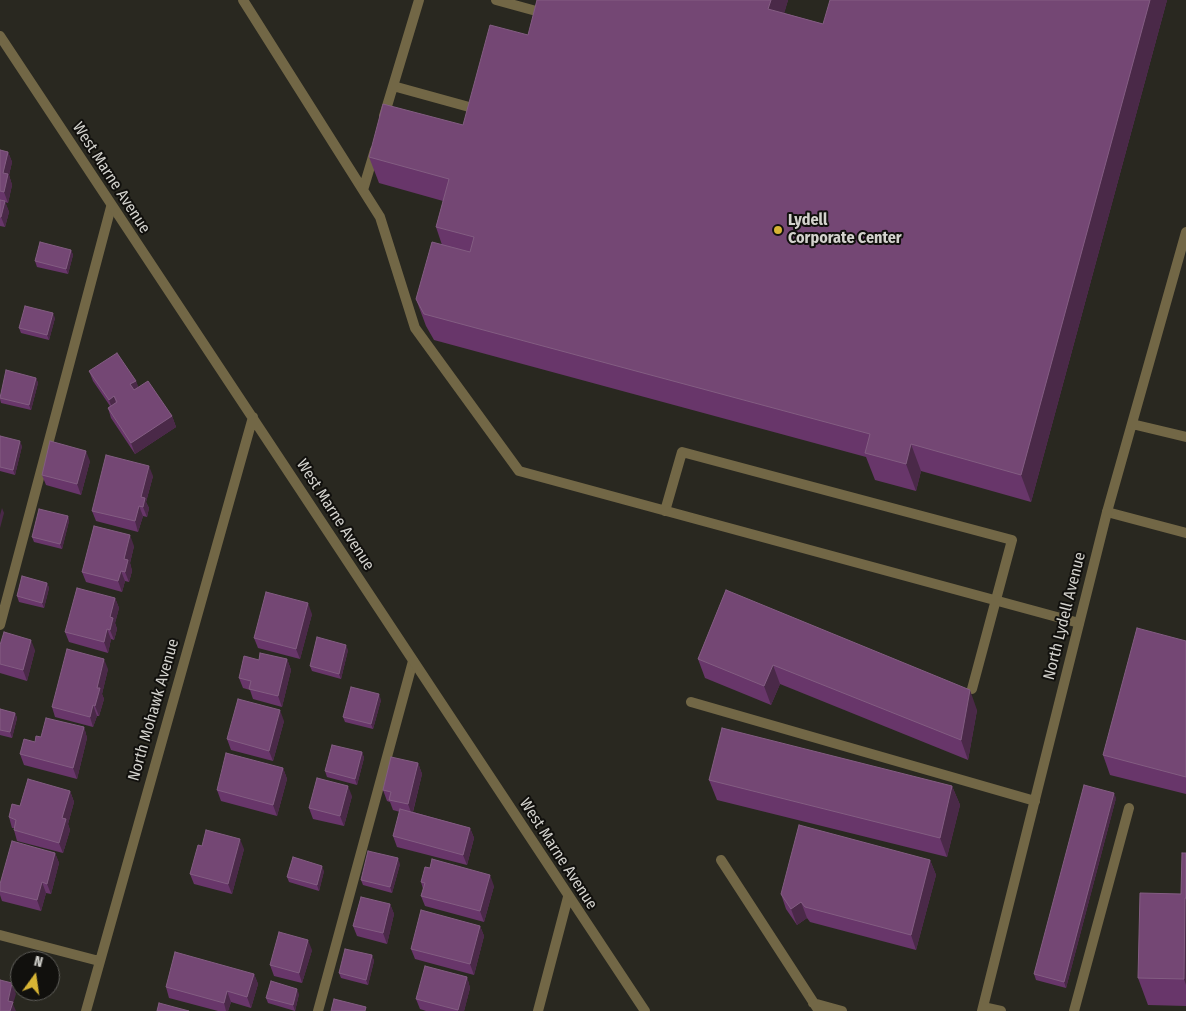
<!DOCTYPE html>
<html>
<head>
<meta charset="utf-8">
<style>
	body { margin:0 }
	#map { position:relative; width:1186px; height:1011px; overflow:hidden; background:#292820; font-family:"Fira Sans Condensed",sans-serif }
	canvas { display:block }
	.north { position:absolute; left:10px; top:951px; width:50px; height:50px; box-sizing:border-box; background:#11100d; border:1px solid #5f5e5a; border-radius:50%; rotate:14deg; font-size:14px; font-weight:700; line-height:20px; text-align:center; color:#d4d3ce }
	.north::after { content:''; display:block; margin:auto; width:18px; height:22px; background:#d7b434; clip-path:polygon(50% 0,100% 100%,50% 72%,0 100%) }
</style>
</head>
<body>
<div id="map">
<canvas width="1186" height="1011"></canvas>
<div class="north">N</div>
</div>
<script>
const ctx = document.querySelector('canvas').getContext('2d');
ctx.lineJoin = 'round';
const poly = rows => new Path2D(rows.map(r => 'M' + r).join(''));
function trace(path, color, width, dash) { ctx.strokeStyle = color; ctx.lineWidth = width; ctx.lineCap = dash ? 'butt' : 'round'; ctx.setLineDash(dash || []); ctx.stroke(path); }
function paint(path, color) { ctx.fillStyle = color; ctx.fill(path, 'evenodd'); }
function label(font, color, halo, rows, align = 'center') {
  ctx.font = font + ' "Fira Sans Condensed",sans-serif'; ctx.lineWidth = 4; ctx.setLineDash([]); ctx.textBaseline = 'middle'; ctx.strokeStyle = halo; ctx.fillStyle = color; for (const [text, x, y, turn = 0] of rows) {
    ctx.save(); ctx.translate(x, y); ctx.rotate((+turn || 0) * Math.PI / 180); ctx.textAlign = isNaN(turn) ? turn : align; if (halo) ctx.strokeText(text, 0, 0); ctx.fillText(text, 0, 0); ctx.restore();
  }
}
const lane = poly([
	[243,0,380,217,415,328,519,471,1079,623],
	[496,0,547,14],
	[393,86,480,110],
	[384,116,419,0],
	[363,190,375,150],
	[665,511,682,452,1012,540,972,689],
	[1107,512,1186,533],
	[0,625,111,207],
	[691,702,1035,801],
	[721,860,819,1011],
	[813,1003,842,1011],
	[318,1011,413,661],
	[1074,1011,1129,808]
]);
const street = poly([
	[0,36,645,1011],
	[1132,424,1186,437],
	[0,935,99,961],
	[983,1007,1001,1011],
	[86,1011,253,417],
	[538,1011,568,897],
	[982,1011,1107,512,1186,232]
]);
const wall = poly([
	[537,0,788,0,784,13,823,24,1167,0,1031,502,921,471,916,491,875,480,866,457,434,340,426,326,416,299,442,245,436,227,443,201,379,183,369,157,463,125,528,35],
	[0,150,8,152,12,162,9,175,12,185,8,203,5,202,9,212,5,227,0,226],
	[71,250,73,255,68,274,37,267,35,261],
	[55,318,49,340,21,333,19,328],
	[89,371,136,381,138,387,172,416,176,427,135,454,111,418,108,408,110,406,93,381],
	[36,378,38,383,31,410,1,403,0,399,0,395],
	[0,436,22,446,15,475,0,471],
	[90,461,81,495,46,485,42,475],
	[153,476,146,502,149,508,147,517,143,516,138,532,96,521,92,511],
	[68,516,69,521,62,549,34,542,32,537],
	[134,546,130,563,132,571,129,582,125,581,122,592,86,582,82,572],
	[47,583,49,588,44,608,19,602,17,596],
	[726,590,977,710,968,760,780,684,771,705,705,678,698,659],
	[115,598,119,608,115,623,117,629,114,640,111,639,108,653,69,642,65,632],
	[312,614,300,659,258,648,254,638],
	[1186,641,1186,794,1110,775,1103,755],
	[0,645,35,650,27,681,0,673],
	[348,650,341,679,312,671,310,666],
	[287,659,291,670,282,707,253,699,250,690,243,688,239,678,259,660],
	[108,669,102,694,104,699,99,716,97,716,93,727,55,717,52,707],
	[381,700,373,729,345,722,343,717],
	[0,709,15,713,17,718,12,738,0,735],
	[284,721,273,761,231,750,227,739],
	[84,727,87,738,77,779,24,765,20,754,35,742,41,737],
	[362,752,364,758,357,785,327,777,325,771],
	[418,763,422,774,413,812,470,828,474,838,467,865,397,847,393,836,400,812,393,810,390,802,387,801,383,790],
	[283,768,287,779,277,816,221,801,217,790],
	[709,780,952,786,960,805,947,857,717,800],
	[70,791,74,802,68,824,70,830,63,853,17,841,14,830,14,828,12,828,9,817,20,806],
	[352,796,344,826,313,819,309,808],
	[1116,798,1066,988,1036,980,1034,974],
	[202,846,244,849,232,894,194,884,190,874],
	[55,853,59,863,51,894,46,893,41,911,2,901,0,895,0,884],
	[1186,853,1186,1006,1148,1005,1138,978,1181,894],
	[930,860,936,875,916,950,810,922,807,918,797,925,786,909,781,894],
	[400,864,392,893,363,885,361,880],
	[324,871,319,891,289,882,287,877],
	[421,882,494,886,484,922,425,906,421,896,423,889],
	[390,904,394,914,387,944,357,936,353,926],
	[480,926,484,936,474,975,415,959,411,949],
	[312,950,302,983,274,976,270,965],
	[372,955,374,961,368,985,341,978,339,973],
	[254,974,258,984,251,1008,231,1002,228,1011,218,1011,169,998,166,987],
	[467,977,470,988,464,1011,426,1011,420,1009,416,999],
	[299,994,295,1011,268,1003,266,998]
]);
const shadedWall = poly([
	[771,0,788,0,778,36,768,9],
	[1150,0,1167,0,1031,502,1021,475],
	[8,152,12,162,9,175,12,185,8,203,4,192,3,173],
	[5,201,9,212,5,227,1,217],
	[71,250,73,255,68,274,66,269],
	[53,313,55,318,49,340,47,335],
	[36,378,38,383,31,410,29,405],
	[136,381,140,391,134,395,130,384],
	[114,396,117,407,113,410,109,400],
	[172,416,176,427,135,454,131,443],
	[20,441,22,446,15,475,13,470],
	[911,444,921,471,916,491,906,464],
	[86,451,90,461,81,495,77,484],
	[149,466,153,476,146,502,149,508,147,517,143,507,141,497],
	[139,506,143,516,138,532,135,521],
	[2,508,4,513,0,528,0,515],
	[68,516,69,521,62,549,60,544],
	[130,535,134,546,130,563,132,571,129,582,125,572,124,559],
	[121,571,125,581,122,592,118,581],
	[47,583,49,588,44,608,42,603],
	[115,598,119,608,115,623,117,629,114,640,110,630,110,617],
	[308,603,312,614,300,659,296,649],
	[107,629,111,639,108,653,104,642],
	[31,640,35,650,27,681,23,670],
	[346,645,348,650,341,679,339,674],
	[104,659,108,669,102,694,104,699,99,716,95,706,97,688],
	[287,659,291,670,282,707,278,696],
	[773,665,780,684,771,705,764,686],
	[970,690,977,710,968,760,961,740],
	[379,694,381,700,373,729,371,724],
	[93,705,97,716,93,727,90,717],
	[280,710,284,721,273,761,269,751],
	[15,713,17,718,12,738,10,732],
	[84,727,87,738,77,779,73,768],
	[362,752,364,758,357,785,355,779],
	[418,763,422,774,412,815,408,804],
	[283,768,287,779,277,816,273,805],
	[348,786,352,796,344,826,340,816],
	[952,786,960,805,947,857,940,838],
	[70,791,74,802,68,824,70,830,63,853,59,843,62,818],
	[1114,793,1116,798,1066,988,1064,982],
	[470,828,474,838,467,865,463,855],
	[240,839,244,849,232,894,228,884],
	[55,853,59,863,51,894,47,884],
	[398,858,400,864,392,893,390,887],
	[930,860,936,875,916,950,911,935],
	[322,866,324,871,319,891,317,885],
	[490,875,494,886,484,922,480,911],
	[42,882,46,893,41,911,37,900],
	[1185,898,1186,900,1186,985,1184,979],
	[801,902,807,918,797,925,791,909],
	[390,904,394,914,387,944,383,933],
	[480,926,484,936,474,975,470,964],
	[308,940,312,950,302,983,299,973],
	[372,955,374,961,368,985,366,980],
	[254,974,258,984,251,1008,247,997],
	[467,977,470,988,464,1011,458,1011],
	[12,983,16,994,13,1004,16,1011,10,1011,8,1001],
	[297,989,299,994,295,1011,293,1005],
	[227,991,231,1002,228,1011,226,1011,224,1003]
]);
const building = poly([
	[537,0,771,0,768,9,823,24,830,0,1150,0,1021,475,911,444,906,464,865,453,870,434,424,314,416,299,432,242,470,252,474,237,436,227,449,179,369,157,383,104,463,125,490,25,528,35,537,0],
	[0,150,8,152,3,173,8,174,4,192,0,191,0,150],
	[0,200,5,201,1,217,0,217,0,200],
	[40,242,71,250,66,269,35,261,40,242],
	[25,306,53,313,47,335,19,328,25,306],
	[117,353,136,381,130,384,134,390,148,381,172,416,131,443,108,408,117,402,114,396,109,400,89,371,117,353],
	[6,370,36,378,29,405,0,398,6,370],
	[0,436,20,441,13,470,0,467,0,436],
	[50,441,86,451,77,484,42,475,50,441],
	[106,455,149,466,141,497,145,498,143,507,139,506,135,521,92,511,106,455],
	[39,509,68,516,60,544,32,537,39,509],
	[94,526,130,535,124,559,128,560,125,572,121,571,118,581,82,572,94,526],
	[22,576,47,583,42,603,17,596,22,576],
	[77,588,115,598,110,617,113,618,110,630,107,629,104,642,65,632,77,588],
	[726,590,970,690,961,740,773,665,764,686,698,659,726,590],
	[266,592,308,603,296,649,254,638,266,592],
	[1137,628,1186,641,1186,777,1103,755,1137,628],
	[4,632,31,640,23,670,0,664,0,645,4,632],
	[317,637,346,645,339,674,310,666,317,637],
	[67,649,104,659,97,688,100,688,95,706,93,705,90,717,52,707,67,649],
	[260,653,287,659,278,696,249,689,251,681,239,678,244,656,259,660,260,653],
	[351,687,379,694,371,724,343,717,351,687],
	[238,699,280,710,269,751,227,739,238,699],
	[0,709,15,713,10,732,0,730,0,709],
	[46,718,84,727,73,768,20,754,24,739,35,742,36,736,41,737,46,718],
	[722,728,952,786,940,838,709,780,722,728],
	[332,745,362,752,355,779,325,771,332,745],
	[226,753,283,768,273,805,217,790,226,753],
	[391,757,418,763,408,804,389,800,391,792,383,790,391,757],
	[317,778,348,786,340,816,309,808,317,778],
	[28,779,70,791,62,818,66,819,59,843,14,830,16,820,9,817,12,804,20,806,28,779],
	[1084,785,1114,793,1064,982,1034,974,1084,785],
	[400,809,470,828,463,855,393,836,400,809],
	[799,825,930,860,911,935,805,907,801,902,791,909,781,894,799,825],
	[206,830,240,839,228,884,190,874,198,845,202,846,206,830],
	[12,841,55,853,47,884,42,882,37,900,0,891,0,884,12,841],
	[368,851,398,858,390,887,361,880,368,851],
	[1182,853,1186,853,1186,898,1185,898,1184,979,1138,978,1140,893,1181,894,1182,853],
	[293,857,322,866,317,885,287,877,293,857],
	[432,859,490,875,480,911,421,896,425,883,421,882,425,867,430,868,432,859],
	[361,897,390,904,383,933,353,926,361,897],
	[421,910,480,926,470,964,411,949,421,910],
	[279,932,308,940,299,973,270,965,279,932],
	[345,949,372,955,366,980,339,973,345,949],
	[175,952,254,974,247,997,227,991,224,1003,166,987,175,952],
	[425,966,467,977,458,1010,416,999,425,966],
	[0,980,12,983,8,1001,13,1002,10,1011,0,1011,0,980],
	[271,981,297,989,293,1005,266,998,271,981],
	[334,999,366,1007,365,1011,331,1011,334,999],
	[159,1003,189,1011,157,1011,159,1003]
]);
const markers = [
	[778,230,5,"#d7b434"]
];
const streetNames = [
	["West Marne Avenue",111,178,57],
	["West Marne Avenue",335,515,57],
	["North Lydell Avenue",1065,616,-76],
	["North Mohawk Avenue",154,710,-74],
	["West Marne Avenue",558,854,57]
];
const poiNames = [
	["Lydell",788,221],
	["Corporate Center",788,239]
];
trace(lane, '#726746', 10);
trace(street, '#726746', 10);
paint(wall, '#68366a');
paint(shadedWall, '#4a2948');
paint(building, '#744774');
trace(building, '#835d82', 1);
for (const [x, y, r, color] of markers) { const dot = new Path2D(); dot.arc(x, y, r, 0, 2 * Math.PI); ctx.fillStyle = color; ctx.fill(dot); trace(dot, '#11100d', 2); }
label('16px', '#d4d3ce', '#11100d', streetNames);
label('bold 16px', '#d4d3ce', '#11100d', poiNames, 'left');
</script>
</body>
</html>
